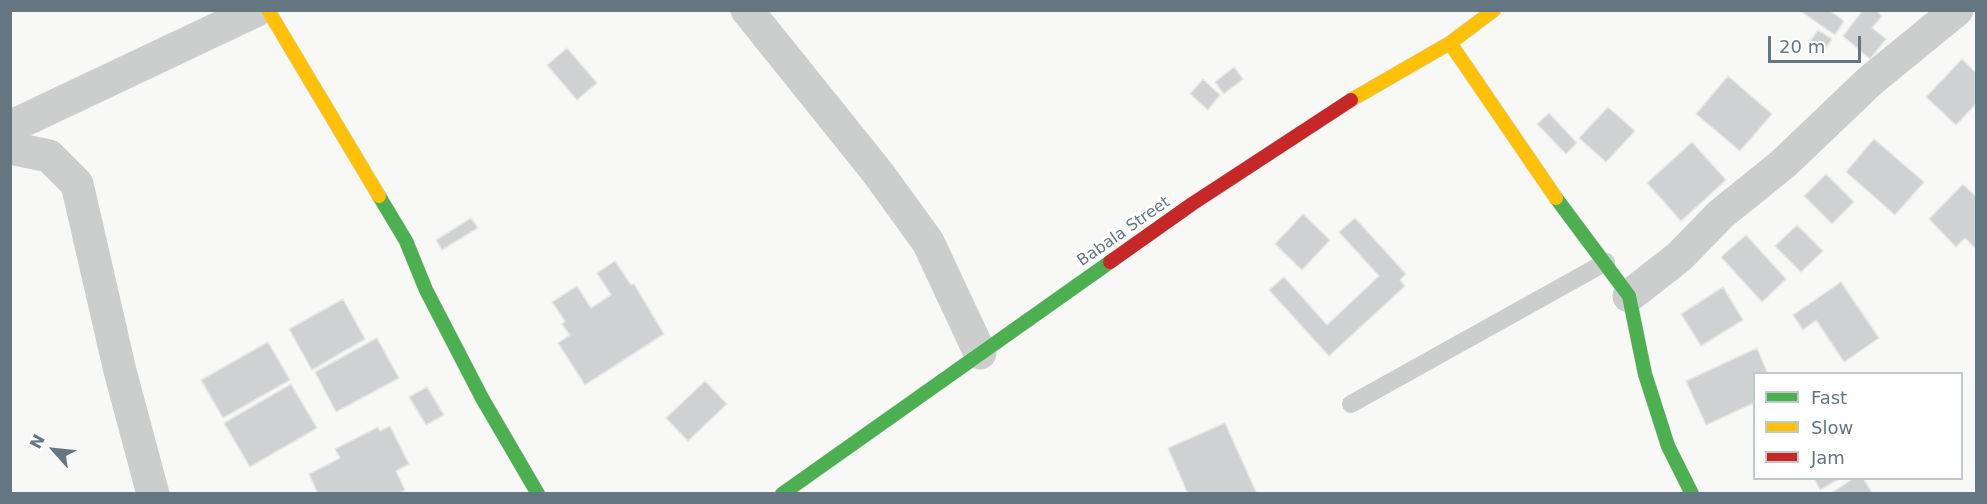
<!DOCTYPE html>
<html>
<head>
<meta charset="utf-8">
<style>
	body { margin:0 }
	#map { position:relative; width:1987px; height:504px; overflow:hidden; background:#f8f8f7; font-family:"DejaVu Sans",sans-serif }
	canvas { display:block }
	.frame { position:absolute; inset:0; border:12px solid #637682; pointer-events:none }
	.legend { position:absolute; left:1753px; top:372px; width:210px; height:108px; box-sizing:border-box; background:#fff; border:2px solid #c1c8cd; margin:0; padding:8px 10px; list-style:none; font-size:18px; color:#637682 }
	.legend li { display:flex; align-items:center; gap:12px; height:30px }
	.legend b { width:30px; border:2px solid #c1c8cd }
	.north { position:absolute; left:24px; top:420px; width:60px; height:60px; -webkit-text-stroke:4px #fff; paint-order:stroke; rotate:297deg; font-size:16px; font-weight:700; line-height:24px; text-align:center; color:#637682 }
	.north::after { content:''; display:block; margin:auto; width:21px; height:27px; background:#637682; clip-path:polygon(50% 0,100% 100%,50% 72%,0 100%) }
	.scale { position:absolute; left:1768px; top:36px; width:93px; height:27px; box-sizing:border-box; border:3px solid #637682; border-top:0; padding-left:8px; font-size:18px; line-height:21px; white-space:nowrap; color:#637682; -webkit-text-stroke:4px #fff; paint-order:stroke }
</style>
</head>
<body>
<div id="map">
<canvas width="1987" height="504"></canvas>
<div class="frame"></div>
<ul class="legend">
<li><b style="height:8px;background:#4caf50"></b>Fast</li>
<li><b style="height:8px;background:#ffc107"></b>Slow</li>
<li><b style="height:8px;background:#c62828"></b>Jam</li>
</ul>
<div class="north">N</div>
<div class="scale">20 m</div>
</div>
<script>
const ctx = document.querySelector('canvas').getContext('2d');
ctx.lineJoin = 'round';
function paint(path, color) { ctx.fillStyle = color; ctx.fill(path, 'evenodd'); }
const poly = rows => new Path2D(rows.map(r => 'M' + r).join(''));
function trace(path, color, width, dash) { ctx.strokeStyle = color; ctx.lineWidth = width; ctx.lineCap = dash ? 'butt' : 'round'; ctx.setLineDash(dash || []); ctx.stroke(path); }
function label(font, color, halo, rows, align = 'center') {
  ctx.font = font + ' "DejaVu Sans",sans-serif'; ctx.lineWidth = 6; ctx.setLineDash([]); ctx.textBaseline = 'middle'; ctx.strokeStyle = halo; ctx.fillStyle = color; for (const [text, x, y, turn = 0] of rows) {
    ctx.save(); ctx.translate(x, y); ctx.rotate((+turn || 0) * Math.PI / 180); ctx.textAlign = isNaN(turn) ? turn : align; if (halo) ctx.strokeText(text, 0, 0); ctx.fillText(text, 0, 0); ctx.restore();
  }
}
const building = poly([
	[1799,10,1829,10,1844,21,1835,35,1799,10],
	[1863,10,1876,10,1882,16,1872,28,1886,39,1870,59,1843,36,1863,10],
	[1818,30,1832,39,1823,53,1809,43,1818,30],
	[567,48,597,83,577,100,547,65,567,48],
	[1962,59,1976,73,1976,104,1956,125,1926,97,1962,59],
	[1234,67,1243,79,1224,94,1215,82,1234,67],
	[1728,76,1772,114,1740,151,1696,114,1728,76],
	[1203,79,1220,95,1208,110,1190,94,1203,79],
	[1608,107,1635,131,1606,162,1579,138,1608,107],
	[1549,113,1577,143,1566,154,1537,124,1549,113],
	[1874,139,1924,182,1895,215,1846,172,1874,139],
	[1692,142,1726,180,1681,221,1647,183,1692,142],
	[1826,174,1854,202,1832,224,1804,196,1826,174],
	[1963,184,1976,197,1976,249,1965,238,1956,247,1929,219,1963,184],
	[1303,214,1330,240,1302,270,1275,244,1303,214],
	[471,218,478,228,442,250,436,240,471,218],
	[1355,218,1406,274,1400,280,1405,286,1329,356,1269,290,1284,277,1327,325,1379,276,1339,232,1355,218],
	[1797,225,1823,251,1801,272,1775,246,1797,225],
	[1746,235,1786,279,1762,302,1721,257,1746,235],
	[615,261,631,285,634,284,664,334,585,385,558,343,570,335,562,324,565,321,552,302,577,286,591,308,611,295,597,273,615,261],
	[1841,282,1879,338,1844,362,1816,320,1803,330,1793,315,1841,282],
	[1723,287,1743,320,1701,346,1681,314,1723,287],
	[343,299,365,339,312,370,289,329,343,299],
	[377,338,399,378,336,412,315,372,377,338],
	[268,342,290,380,223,418,201,380,268,342],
	[1757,348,1768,374,1754,374,1754,403,1706,425,1686,381,1757,348],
	[705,381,727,404,688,441,666,418,705,381],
	[291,384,317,428,250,467,224,423,291,384],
	[427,387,444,415,426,425,409,397,427,387],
	[1225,423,1257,494,1188,494,1168,448,1225,423],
	[390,426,409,464,396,471,405,490,398,494,318,494,309,474,340,458,335,449,378,427,380,431,390,426],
	[1814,478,1839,478,1839,479,1820,490,1814,478],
	[1854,478,1863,478,1873,494,1830,494,1854,478]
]);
const lane = poly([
	[1351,404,1606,262]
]);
const street = poly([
	[747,10,878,173,928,242,980,353],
	[10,127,257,10],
	[10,148,49,156,77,184,120,371,153,494],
	[1629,296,1679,257,1721,214,1783,164,1870,81,1957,10]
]);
const fast = poly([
	[379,196,406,241,426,290,482,398,538,494],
	[1556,198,1629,296,1645,374,1668,446,1692,494],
	[782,494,1110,262]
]);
const slow = poly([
	[268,10,379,196],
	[1450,43,1556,198],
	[1351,100,1450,43,1494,10]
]);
const jam = poly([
	[1110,262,1192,204,1351,100]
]);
const streetNames = [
	["Babala Street",1124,232,-35]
];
paint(building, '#cfd1d2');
trace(building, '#e7e7e6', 1.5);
trace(fast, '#d5d6d6', 15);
trace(slow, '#d5d6d6', 15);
trace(jam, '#d5d6d6', 15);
trace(lane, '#cccece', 18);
trace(street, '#cccece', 33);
trace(fast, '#4caf50', 14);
trace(slow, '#ffc107', 14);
trace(jam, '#c62828', 14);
label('16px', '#637682', '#fff', streetNames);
</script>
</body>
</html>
